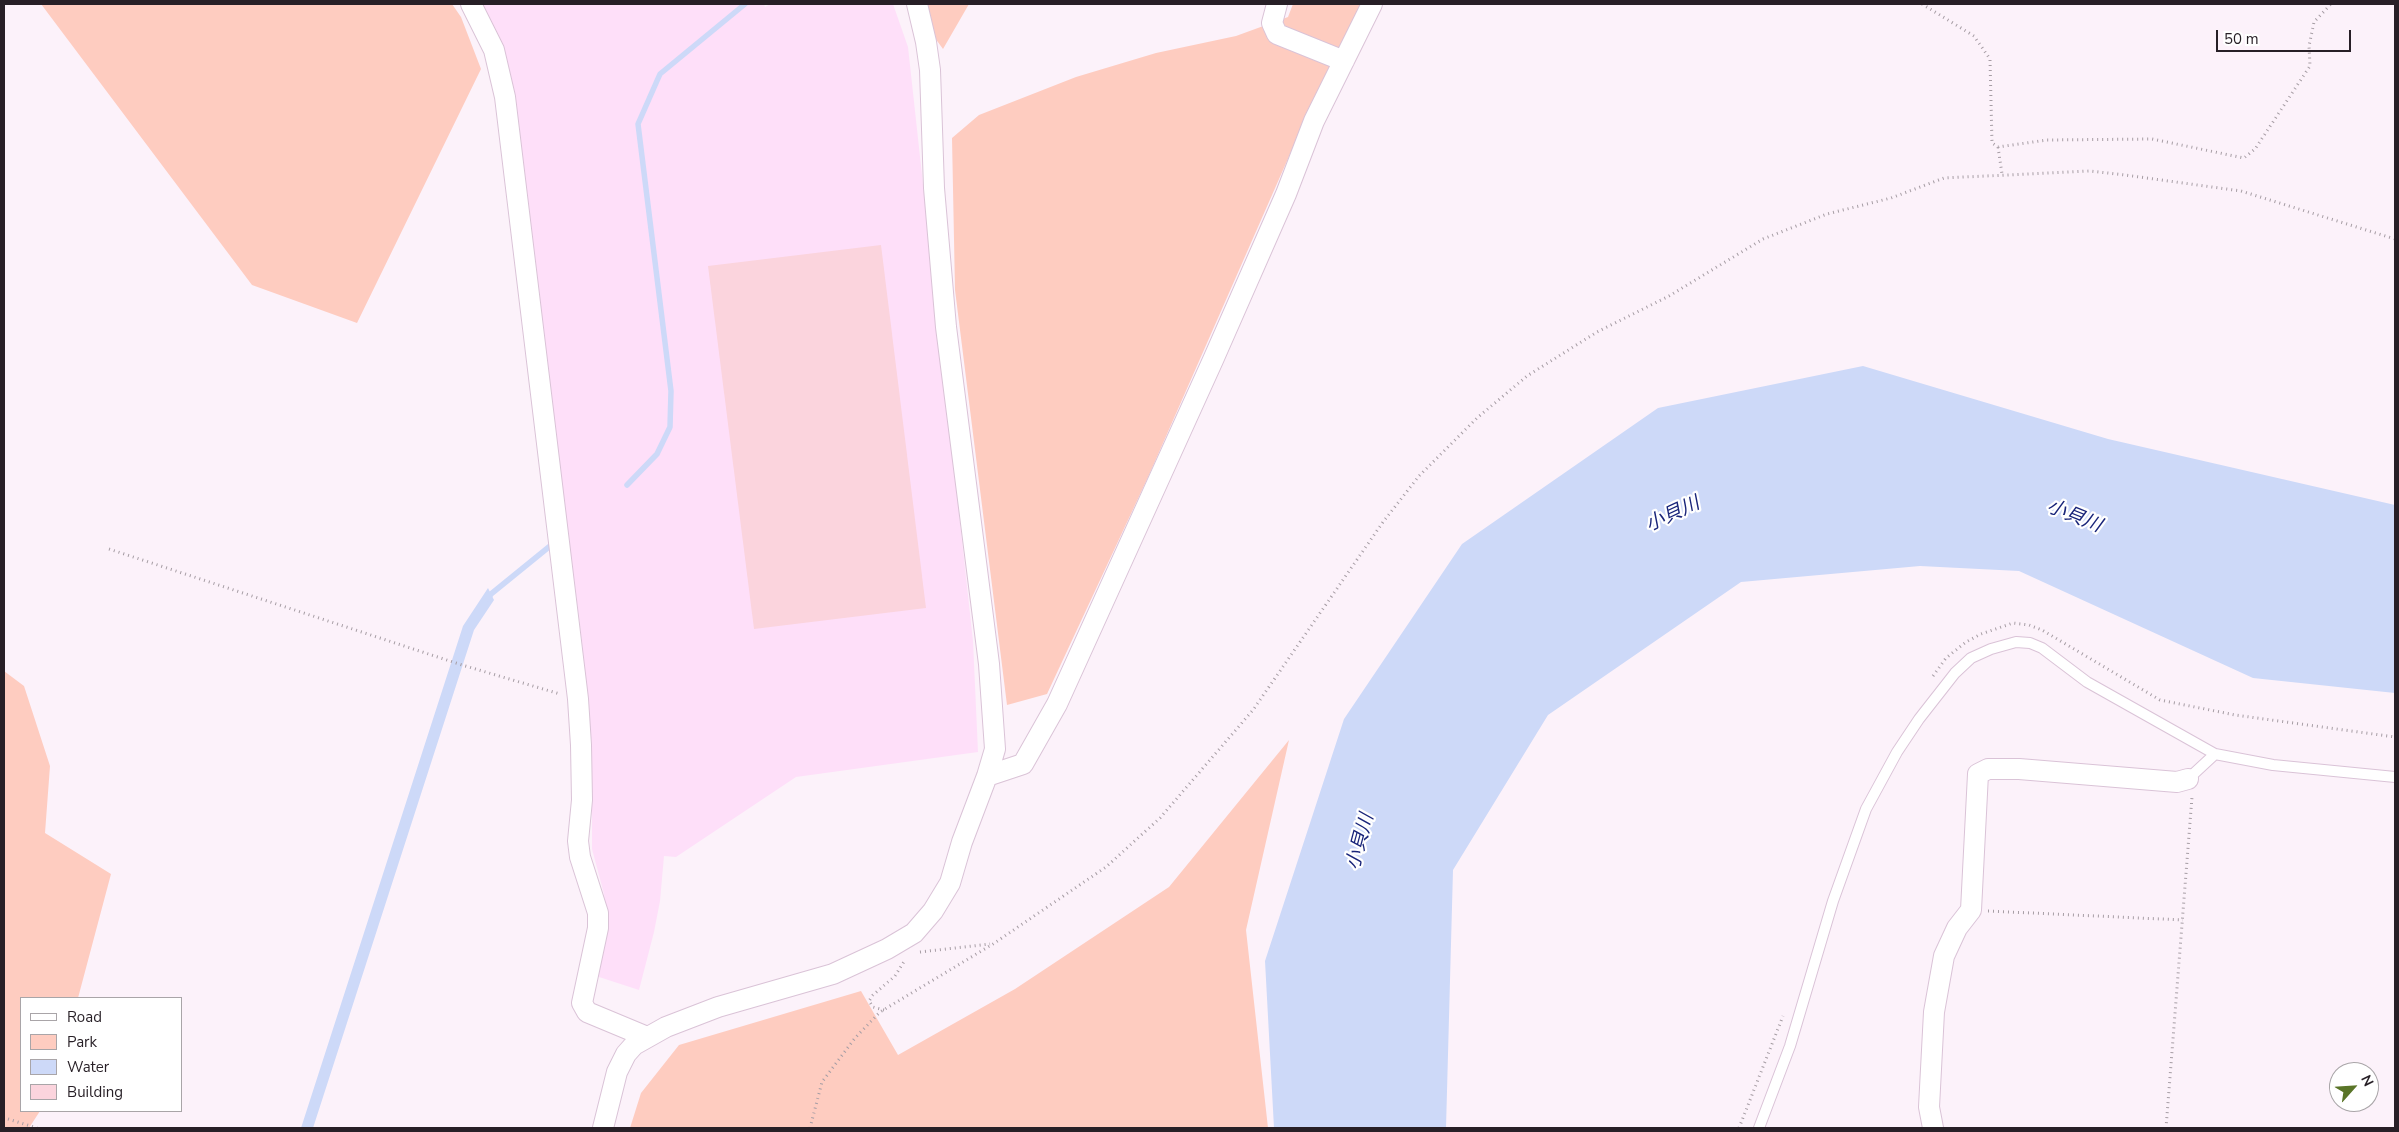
<!DOCTYPE html>
<html>
<head>
<meta charset="utf-8">
<style>
	body { margin:0 }
	#map { position:relative; width:2399px; height:1132px; overflow:hidden; background:#fcf2fa; font-family:"Nunito Sans",sans-serif }
	canvas { display:block }
	.frame { position:absolute; inset:0; border:5px solid #271f26; pointer-events:none }
	.legend { position:absolute; left:20px; top:997px; width:162px; height:115px; box-sizing:border-box; background:#fff; border:1px solid #a9a5a8; margin:0; padding:6px 9px; list-style:none; font-size:15px; color:#271f26 }
	.legend li { display:flex; align-items:center; gap:10px; height:25px }
	.legend b { width:25px; border:1px solid #a9a5a8 }
	.north { position:absolute; left:2329px; top:1062px; width:50px; height:50px; box-sizing:border-box; background:#fff; border:1px solid #a9a5a8; border-radius:50%; rotate:64deg; font-size:14px; font-weight:700; line-height:20px; text-align:center; color:#271f26 }
	.north::after { content:''; display:block; margin:auto; width:18px; height:22px; background:#5a7528; clip-path:polygon(50% 0,100% 100%,50% 72%,0 100%) }
	.scale { position:absolute; left:2216px; top:30px; width:135px; height:22px; box-sizing:border-box; border:2px solid #271f26; border-top:0; padding-left:6px; font-size:15px; line-height:18px; white-space:nowrap; color:#271f26; -webkit-text-stroke:4px #fff; paint-order:stroke }
</style>
</head>
<body>
<div id="map">
<canvas width="2399" height="1132"></canvas>
<div class="frame"></div>
<ul class="legend">
<li><b style="height:6px;background:#fff"></b>Road</li>
<li><b style="height:14px;background:#feccc0"></b>Park</li>
<li><b style="height:14px;background:#cdd9f8"></b>Water</li>
<li><b style="height:14px;background:#fbd4dd"></b>Building</li>
</ul>
<div class="north">N</div>
<div class="scale">50 m</div>
</div>
<script>
const ctx = document.querySelector('canvas').getContext('2d');
ctx.lineJoin = 'round';
function paint(path, color) { ctx.fillStyle = color; ctx.fill(path, 'evenodd'); }
const poly = rows => new Path2D(rows.map(r => 'M' + r).join(''));
function trace(path, color, width, dash) { ctx.strokeStyle = color; ctx.lineWidth = width; ctx.lineCap = dash ? 'butt' : 'round'; ctx.setLineDash(dash || []); ctx.stroke(path); }
function label(font, color, halo, rows, align = 'center') {
  ctx.font = font + ' "Nunito Sans","Noto Sans JP",sans-serif'; ctx.lineWidth = 4.5; ctx.setLineDash([]); ctx.textBaseline = 'middle'; ctx.strokeStyle = halo; ctx.fillStyle = color; for (const [text, x, y, turn = 0] of rows) {
    ctx.save(); ctx.translate(x, y); ctx.rotate((+turn || 0) * Math.PI / 180); ctx.textAlign = isNaN(turn) ? turn : align; if (halo) ctx.strokeText(text, 0, 0); ctx.fillText(text, 0, 0); ctx.restore();
  }
}
const built = poly([
	[482,4,764,4,765,7,770,4,893,4,908,47,973,641,978,752,796,777,676,857,664,856,660,901,654,932,639,990,596,976,608,931,604,894,592,849,592,746,582,642,511,85,499,37]
]);
const green = poly([
	[41,4,452,4,461,17,481,69,357,323,252,285],
	[924,4,969,4,943,49,932,34],
	[1293,4,1360,4,1347,38,1301,129,1149,475,1047,694,1007,705,955,290,952,138,979,115,1076,77,1156,53,1236,36,1288,17],
	[4,671,24,686,50,766,45,833,111,874,78,998,21,998,21,1111,40,1111,29,1128,4,1128],
	[1289,740,1246,930,1268,1128,630,1128,641,1093,679,1045,861,991,898,1055,1015,989,1169,887]
]);
const water = poly([
	[1863,366,2108,439,2395,505,2395,693,2253,678,2019,571,1920,566,1741,582,1548,715,1453,870,1446,1128,1274,1128,1265,961,1344,719,1462,544,1658,408],
	[488,588,494,600,474,630,313,1128,301,1128,463,626]
]);
const stream = poly([
	[627,485,657,454,670,427,671,391,638,124,660,74,745,4],
	[488,599,491,594,555,542]
]);
const building = poly([
	[881,245,926,608,754,629,708,266]
]);
const path = poly([
	[1922,4,1974,36,1990,59,1992,143,1998,147,2047,140,2152,139,2244,158,2255,149,2310,66,2309,46,2314,22,2331,4],
	[1998,147,2002,174],
	[109,549,462,665,560,694],
	[1933,676,1946,658,1966,642,1981,634,2013,623,2029,625,2042,630,2160,700,2235,715,2395,737],
	[1988,911,2183,920],
	[920,952,990,944],
	[884,1010,873,1007,869,1001,873,995,895,976,905,960],
	[8,1119,37,1128],
	[810,1128,822,1082,855,1038,880,1012,993,944,1106,867,1160,818,1253,710,1383,522,1419,476,1477,418,1527,376,1597,332,1669,296,1763,239,1827,214,1891,198,1944,178,2090,171,2125,175,2241,191,2395,239],
	[1739,1128,1783,1016],
	[2166,1128,2192,797]
]);
const lane = poly([
	[2188,779,2215,754],
	[1759,1128,1790,1046,1833,901,1866,809,1897,752,1919,719,1955,673,1971,658,1991,649,2016,642,2030,643,2042,648,2087,682,2215,754,2273,765,2395,777]
]);
const street = poly([
	[471,4,494,50,505,97,578,699,581,745,582,800,578,841,580,857,598,913,598,928,582,1003,587,1012,647,1037],
	[1277,4,1272,23,1277,34,1344,61],
	[987,776,1023,764,1057,704,1213,360,1286,194,1314,121,1372,4],
	[603,1128,617,1072,626,1054,634,1045,666,1027,718,1007,833,974,887,949,914,933,933,911,950,883,962,842,987,776,995,749,989,664,946,327,934,188,930,70,926,42,917,4],
	[1933,1128,1929,1107,1934,1012,1944,956,1957,928,1971,910,1978,774,1988,769,2019,769,2177,782,2188,779]
]);
const waterNames = [
	["小貝川",1673,515,-25],
	["小貝川",2074,517,22],
	["小貝川",1361,842,-75]
];
paint(built, '#fedff9');
paint(green, '#feccc0');
paint(water, '#cdd9f8');
trace(stream, '#cdd9f8', 5.5);
paint(building, '#fbd4dd');
trace(lane, '#dac3d7', 12);
trace(street, '#dac3d7', 22);
trace(path, '#a69da4', 3, [1, 4]);
trace(lane, '#fff', 10);
trace(street, '#fff', 20);
label('italic 19px', '#19257a', '#fff', waterNames);
</script>
</body>
</html>
